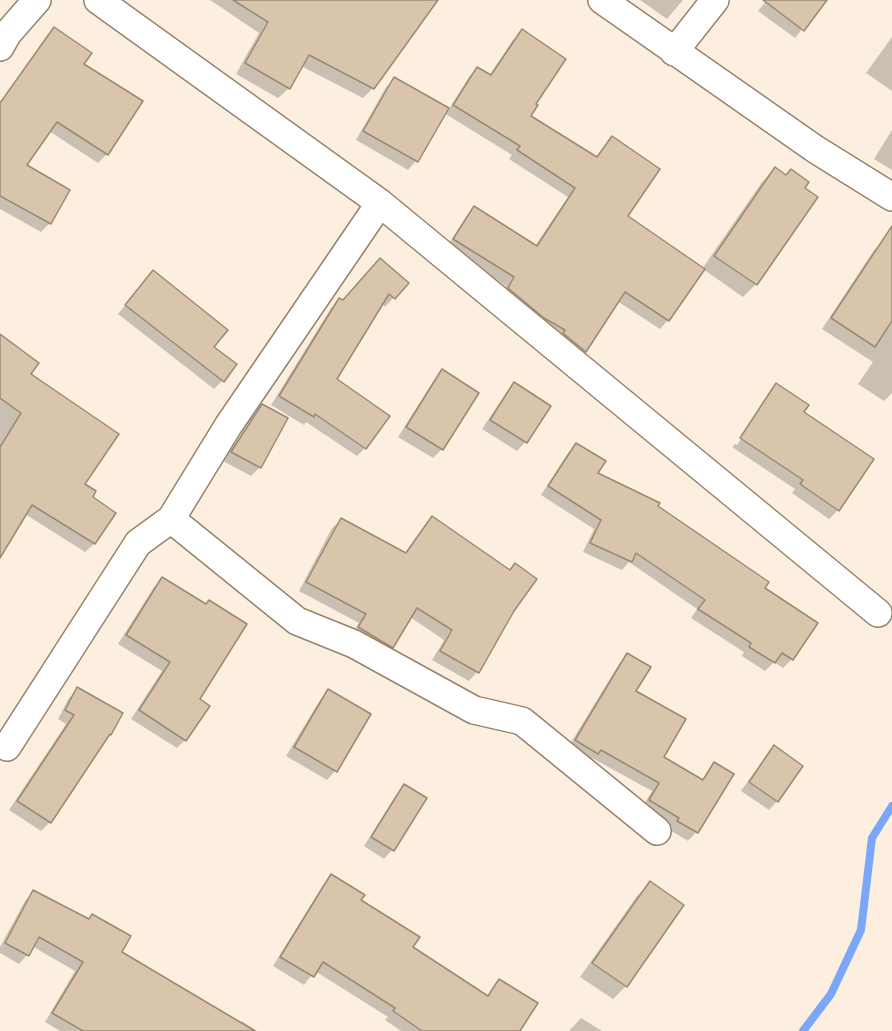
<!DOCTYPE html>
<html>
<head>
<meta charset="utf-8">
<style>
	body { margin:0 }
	canvas { display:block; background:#fcefe0 }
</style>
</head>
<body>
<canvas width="892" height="1031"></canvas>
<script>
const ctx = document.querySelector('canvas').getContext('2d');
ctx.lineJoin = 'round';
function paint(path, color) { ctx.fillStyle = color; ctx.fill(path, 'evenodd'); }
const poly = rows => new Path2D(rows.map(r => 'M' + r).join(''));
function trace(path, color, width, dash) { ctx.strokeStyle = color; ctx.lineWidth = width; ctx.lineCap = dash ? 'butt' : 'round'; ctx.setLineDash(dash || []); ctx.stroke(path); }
const shadow = poly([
	[210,0,436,0,373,88,363,98,301,66,289,88,278,98,236,74,259,33],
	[640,0,683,0,667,19],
	[764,0,825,0,795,38,758,11,766,1],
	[55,29,82,64,107,154,98,163,49,131,25,166,68,190,50,223,41,232,0,209,0,102,46,38],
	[522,31,534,104,529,116,595,158,612,138,626,217,702,269,762,182,775,169,756,284,743,297,703,269,668,320,660,329,617,301,585,351,576,360,500,297,506,286,446,248,466,217,474,208,535,246,568,197,509,159,512,155,444,113,416,161,408,170,356,140,386,87,395,79,449,109,469,77,477,69,489,76,513,40],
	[892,37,892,91,866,73],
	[892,130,892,170,874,159],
	[884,240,892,245,892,393,884,401,858,384,873,362,822,329,874,250],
	[145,281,212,348,222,381,214,389,118,314],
	[407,283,385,307,382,303,335,379,365,448,357,456,306,422,304,425,271,405,331,308,339,300,342,302],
	[0,339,29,375,90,497,114,514,94,544,85,552,25,514,0,555],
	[442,371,477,393,442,449,433,458,398,437,434,380],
	[515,384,549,406,525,442,517,451,482,429,506,393],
	[776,385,802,413,838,510,829,519,792,493,795,489,732,447,735,444,737,445,772,393,769,393],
	[262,406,260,467,251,476,223,461,254,415],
	[576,445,596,474,657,507,763,588,792,659,783,668,774,662,765,671,742,656,744,652,691,618,697,609,629,562,622,570,583,552,594,529,541,495,568,453],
	[432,518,509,571,515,565,477,672,469,681,432,660,444,640,410,617,392,647,384,655,351,636,359,623,299,591,332,528,341,520,405,553,424,526],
	[163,579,198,700,185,740,177,748,131,719,162,671,118,644,154,587],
	[627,655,634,691,662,758,701,781,714,764,732,775,696,832,688,841,670,830,672,827,641,809,652,791,592,758,588,762,567,749,619,664],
	[78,689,121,713,50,822,41,831,9,810,66,724,58,719,69,698],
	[328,691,369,714,335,771,327,780,286,756,320,700],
	[774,747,777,801,769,810,741,791,766,756],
	[405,786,425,799,392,850,384,859,364,846,396,795],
	[331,876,411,947,486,997,500,980,518,1031,401,1031,385,1020,388,1017,315,971,304,985,273,966,323,885],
	[650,883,626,986,613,999,580,977,637,896],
	[33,892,88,920,92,916,120,952,239,1023,242,1021,257,1031,60,1031,45,1022,75,971,32,946,27,955,19,964,0,953,0,947,25,901],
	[581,1018,602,1031,569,1031]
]);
const stream = poly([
	[803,1031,831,994,861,930,872,838,892,806]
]);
const building = poly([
	[233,0,438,0,374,89,309,55,290,89,245,63,268,22,233,0],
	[763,0,827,0,804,31,763,0],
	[54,27,92,53,84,64,143,101,108,155,57,122,27,165,70,190,51,224,0,196,0,103,54,27],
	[522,29,566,59,536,104,538,105,531,116,597,157,612,136,660,169,628,216,705,269,669,321,625,292,586,352,563,333,565,330,544,318,508,288,514,277,453,239,474,206,537,246,575,188,517,150,520,146,453,105,477,67,491,75,522,29],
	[394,77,449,108,418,162,363,131,394,77],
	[775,167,786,175,791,169,809,182,805,188,818,197,757,285,714,256,775,167],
	[892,226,892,321,875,347,831,318,892,226],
	[380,258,409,283,395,299,389,294,337,379,390,416,366,449,315,414,314,417,279,396,339,298,343,300,380,258],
	[153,270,228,330,214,347,237,364,224,382,125,305,153,270],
	[0,334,39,363,31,374,119,434,85,484,96,491,93,497,116,513,95,544,32,505,0,558,0,447,21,413,0,398,0,334],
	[442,369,479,393,443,450,406,427,442,369],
	[514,382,551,406,527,443,490,420,514,382],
	[776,383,809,405,804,412,874,459,839,511,800,484,803,480,740,438,776,383],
	[262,404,288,418,261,468,231,452,262,404],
	[576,443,606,461,598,473,660,503,658,506,769,582,765,588,818,623,793,660,782,653,775,663,749,647,751,643,698,609,705,600,636,553,632,562,590,543,601,520,548,486,576,443],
	[432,516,510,570,515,563,537,579,514,611,479,673,440,651,452,630,417,608,393,648,358,627,366,614,306,582,341,518,406,553,432,516],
	[162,577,206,604,209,600,247,624,200,699,210,706,186,741,139,710,170,662,126,635,162,577],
	[627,653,651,667,636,691,686,719,664,757,703,780,714,762,734,774,698,833,677,821,679,818,649,800,659,783,601,750,598,754,575,740,627,653],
	[77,687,123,713,111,735,110,734,51,823,17,801,74,715,65,710,77,687],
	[328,689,371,714,337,772,294,747,328,689],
	[774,745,803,766,778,802,749,782,774,745],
	[404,784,427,798,394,851,371,837,404,784],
	[331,874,365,895,361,900,420,937,413,947,488,996,499,979,538,1003,520,1031,422,1031,393,1011,395,1008,323,962,314,977,280,957,331,874],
	[650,881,684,905,627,987,592,963,650,881],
	[33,890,89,919,92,914,131,936,122,952,255,1031,83,1031,52,1013,83,962,39,937,29,956,5,943,33,890]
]);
const minor = poly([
	[98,0,380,203,878,613],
	[602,0,815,149,892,197],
	[0,47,8,33,37,0],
	[674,52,715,0],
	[171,519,297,621,354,644,474,710,522,721,657,831],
	[7,747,138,543,171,519,228,426,380,203]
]);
paint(shadow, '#0003');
trace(stream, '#7aa7f8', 8);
paint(building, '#d9c4ac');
trace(building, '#9c8972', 1.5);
trace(minor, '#97836d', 30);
trace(minor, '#fff', 27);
</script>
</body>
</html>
